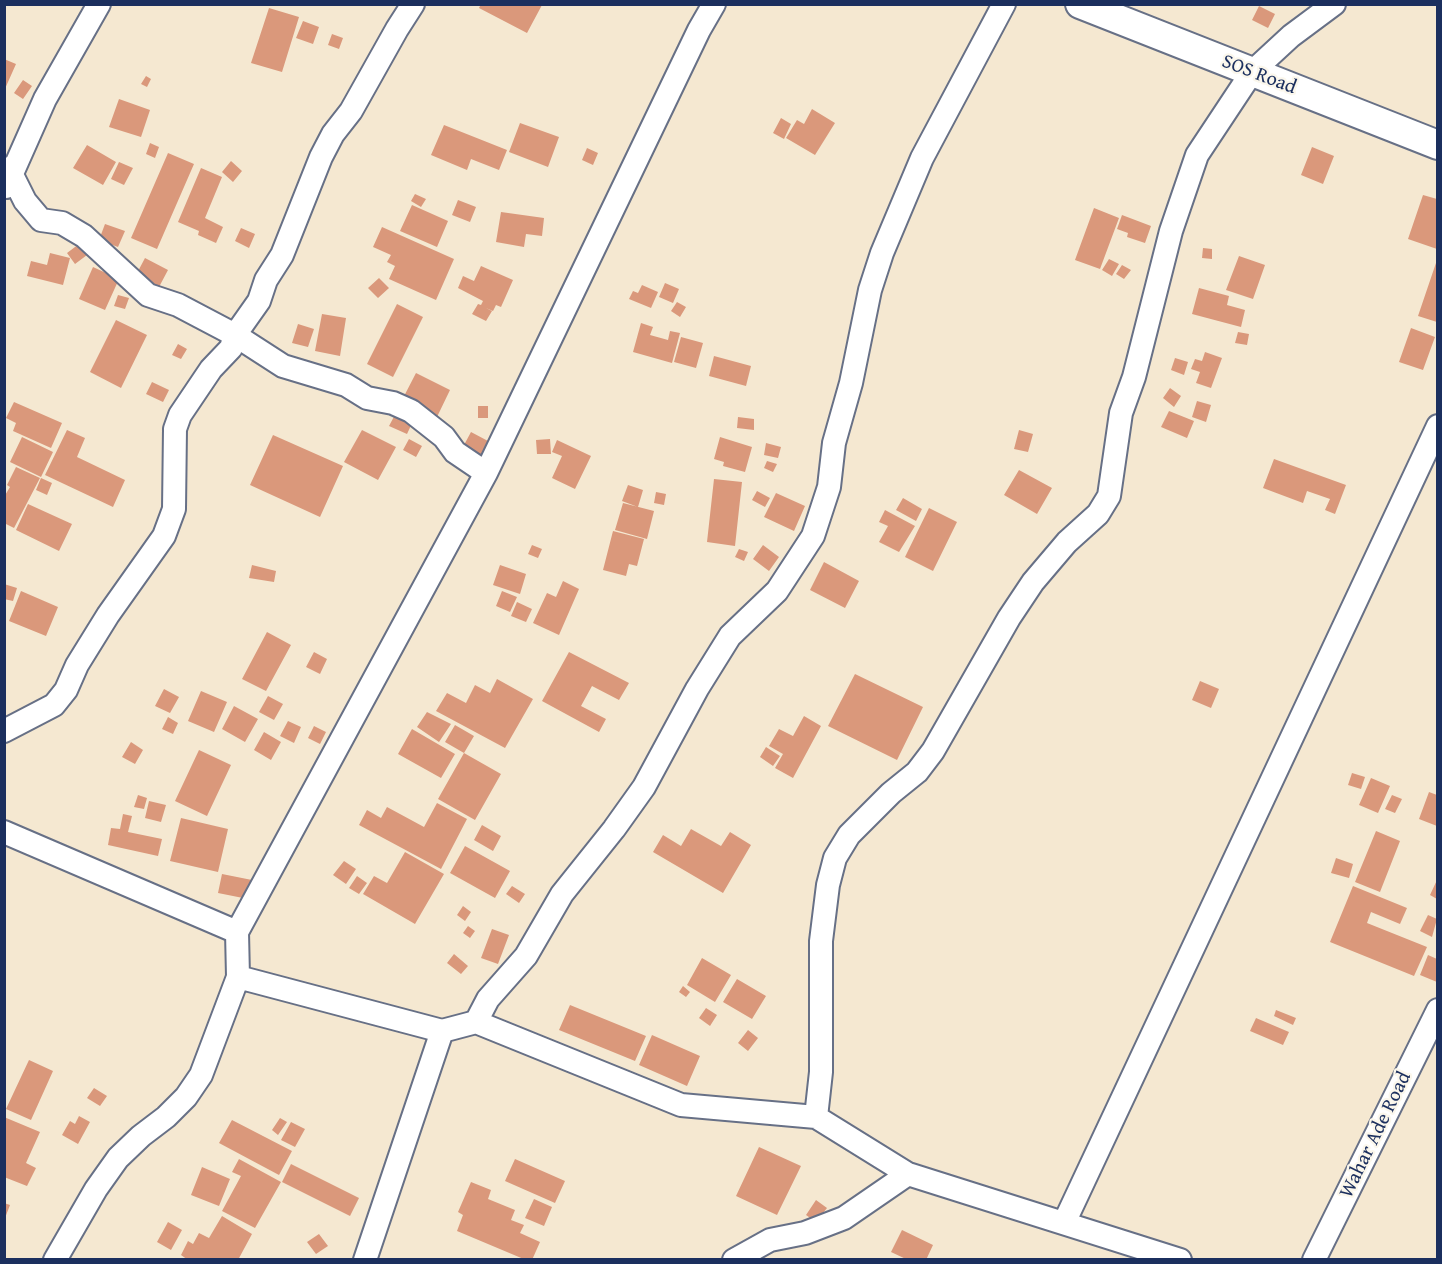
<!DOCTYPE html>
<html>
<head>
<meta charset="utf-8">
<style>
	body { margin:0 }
	#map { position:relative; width:1442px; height:1264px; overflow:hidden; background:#f5e8d1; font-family:"Gentium Book Plus",serif }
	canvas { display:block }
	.frame { position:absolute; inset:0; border:6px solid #1b2f5e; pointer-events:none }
</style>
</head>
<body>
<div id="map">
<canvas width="1442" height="1264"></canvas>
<div class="frame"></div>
</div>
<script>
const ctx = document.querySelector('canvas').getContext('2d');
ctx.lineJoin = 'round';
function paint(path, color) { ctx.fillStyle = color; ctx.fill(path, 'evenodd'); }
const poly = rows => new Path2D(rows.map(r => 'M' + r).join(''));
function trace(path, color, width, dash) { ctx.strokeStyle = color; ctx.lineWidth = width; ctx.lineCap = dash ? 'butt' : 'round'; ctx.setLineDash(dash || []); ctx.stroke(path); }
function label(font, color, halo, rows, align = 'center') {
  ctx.font = font + ' "Gentium Book Plus",serif'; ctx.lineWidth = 4.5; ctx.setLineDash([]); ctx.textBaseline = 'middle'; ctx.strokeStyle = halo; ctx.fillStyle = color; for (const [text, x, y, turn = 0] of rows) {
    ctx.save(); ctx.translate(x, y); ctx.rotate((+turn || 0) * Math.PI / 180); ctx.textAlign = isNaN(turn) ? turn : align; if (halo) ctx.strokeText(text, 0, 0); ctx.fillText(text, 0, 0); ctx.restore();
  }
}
const building = poly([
	[481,4,540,4,542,5,527,33,479,8],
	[1259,6,1275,14,1268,28,1252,20],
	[269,8,299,17,282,72,251,63],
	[303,21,319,27,313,44,296,38],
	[332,34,343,38,339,49,328,45],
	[4,59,16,64,4,91],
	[146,76,151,79,147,87,141,84],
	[23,80,32,86,23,99,14,93],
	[119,99,150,110,141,137,109,127],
	[812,109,835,123,815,155,786,138,797,120,804,124],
	[781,118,791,124,784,139,773,133],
	[520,123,559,137,548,167,509,152],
	[444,125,507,150,499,170,471,159,467,170,431,155],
	[150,143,159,147,155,158,146,154],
	[87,145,116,162,103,185,73,168],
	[1312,147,1334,156,1323,184,1301,175],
	[587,148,598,153,593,165,582,160],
	[168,153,194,164,157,249,131,238],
	[231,161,242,171,233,182,222,172],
	[119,162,133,168,124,185,111,179],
	[201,168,222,177,205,218,223,227,216,243,198,235,199,231,178,222],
	[415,194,426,199,421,207,411,201],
	[1423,195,1437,199,1437,249,1408,239],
	[458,200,476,207,470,222,452,215],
	[412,205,448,221,437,247,400,231],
	[1094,208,1119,218,1100,269,1075,260],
	[501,212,544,218,542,236,526,234,524,247,496,242],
	[1122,215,1151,226,1145,243,1127,237,1128,233,1117,229],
	[105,224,125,231,118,247,99,240],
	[382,227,454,259,436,300,389,279,395,266,387,262,391,255,373,247],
	[241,228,255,234,249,248,235,241],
	[79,244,87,255,75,264,67,253],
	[1203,248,1212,249,1212,259,1202,258],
	[50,253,70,258,63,285,27,276,31,261,47,265],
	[1239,256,1265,265,1253,299,1226,290],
	[145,258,168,270,159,287,136,275],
	[1109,259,1119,264,1112,276,1102,270],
	[1437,260,1437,322,1418,316],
	[1122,265,1131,270,1124,279,1116,274],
	[481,266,513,280,501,307,496,305,493,311,486,308,492,311,486,321,472,314,478,304,481,305,483,301,458,288,463,276,474,281],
	[93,267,119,279,105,310,79,299],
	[379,278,389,288,378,298,368,288],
	[665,283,679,289,673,303,659,297],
	[642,285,658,292,651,308,629,299,633,291,638,293],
	[1199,288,1229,296,1227,305,1245,310,1241,327,1192,314],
	[118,295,129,298,125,309,114,306],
	[677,302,686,307,680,317,671,311],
	[397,304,423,317,393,377,367,364],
	[322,314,346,318,340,356,315,351],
	[116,320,147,335,121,388,90,372],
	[641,323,653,327,650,335,668,340,670,331,680,333,672,363,633,352],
	[298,324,314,329,308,347,292,343],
	[1411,328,1435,337,1423,370,1399,362],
	[1238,332,1249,334,1247,345,1235,343],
	[681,337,703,343,696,368,674,362],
	[178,344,187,349,181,359,172,355],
	[1205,352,1222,358,1211,388,1196,383,1200,372,1191,369,1195,359,1202,361],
	[714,356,751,366,746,386,709,376],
	[1175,358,1188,362,1184,375,1171,370],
	[416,373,450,390,436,419,401,402],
	[152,382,169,390,163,402,146,394],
	[1170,388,1181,396,1174,407,1163,398],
	[1197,401,1211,405,1206,422,1192,417],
	[14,402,62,423,51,448,13,431,16,423,6,418],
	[478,406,488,406,488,418,478,418],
	[397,411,414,419,407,434,389,426],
	[1169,411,1194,421,1187,438,1161,427],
	[738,417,754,419,754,430,737,428],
	[67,430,85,438,77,457,125,480,113,507,45,475],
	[362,430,396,447,378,480,344,462],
	[1019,430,1033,434,1028,452,1014,449],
	[471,432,488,441,481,455,464,445],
	[273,435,343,466,320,517,250,485],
	[22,437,53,452,41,477,10,462],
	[720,437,752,447,745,472,723,466,724,462,714,459],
	[409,439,422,446,416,457,403,450],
	[550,439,551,454,537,454,536,440],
	[557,440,591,456,575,489,552,478,562,456,552,452],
	[766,443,781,447,778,458,764,455],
	[1274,459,1346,485,1335,514,1325,510,1330,499,1307,491,1303,503,1263,488],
	[767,461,777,464,773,472,764,468],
	[16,467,40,478,14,528,4,523,4,497,10,487,7,485],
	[1019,470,1052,488,1037,514,1004,495],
	[41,478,52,483,47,495,36,490],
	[714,479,742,482,735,546,707,542],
	[628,485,643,490,638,507,622,501],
	[757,491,770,498,765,507,752,500],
	[656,492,666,494,664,505,654,503],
	[776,493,805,506,794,531,764,517],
	[903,498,922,509,916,521,896,510],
	[623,503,654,511,647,539,615,530],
	[28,504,72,524,59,551,16,530],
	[929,508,957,522,933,571,905,557],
	[885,510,915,526,899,552,879,542,888,526,879,522],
	[613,531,644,539,637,566,629,564,626,576,603,570],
	[532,545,542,549,538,558,528,554],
	[763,545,779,557,769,571,753,559],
	[739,549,748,552,744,561,735,557],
	[824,562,859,581,845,608,810,590],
	[252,565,276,571,274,582,249,578],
	[500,565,526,574,520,594,493,585],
	[563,581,579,589,559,635,533,623,547,593,556,597],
	[4,584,17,588,13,601,4,599],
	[21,591,58,607,46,636,9,621],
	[502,591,517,597,510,612,496,606],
	[517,602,532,609,526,622,511,616],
	[267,632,291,645,266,691,242,679],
	[314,652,327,659,320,674,306,667],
	[569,652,629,683,619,700,592,686,581,706,606,719,599,732,542,701],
	[855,674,923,707,897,760,828,726],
	[497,679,533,699,505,748,436,711,447,693,466,703,475,685,490,693],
	[1200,681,1219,689,1211,708,1192,700],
	[164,689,179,697,170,713,155,706],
	[201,691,227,702,214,732,188,721],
	[268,696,283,704,274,720,259,712],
	[234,706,258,719,245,742,222,729],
	[427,712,451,724,439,742,417,727],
	[804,716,821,726,793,778,775,768,783,754,769,746,779,729,793,736],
	[168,717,178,723,173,734,162,729],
	[288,721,301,727,294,743,280,736],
	[455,725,474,736,464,753,445,742],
	[314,726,326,732,320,744,308,738],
	[412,729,455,754,441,778,398,754],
	[264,732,281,742,271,760,254,750],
	[131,742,143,750,135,764,122,757],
	[766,747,780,756,773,766,760,757],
	[199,750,231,765,207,816,175,801],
	[464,753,501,774,475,820,438,799],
	[1352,773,1365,777,1361,789,1348,785],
	[1371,778,1390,786,1378,813,1359,805],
	[1429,792,1437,795,1437,826,1419,819],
	[138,795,147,798,144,809,134,807],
	[1392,795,1402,799,1395,813,1385,809],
	[149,801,166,805,161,822,145,818],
	[437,803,467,819,441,869,359,825,367,810,381,818,387,807,424,827],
	[123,814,132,816,128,832,162,839,158,856,108,845,111,828,120,829],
	[181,818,228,829,218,872,170,861],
	[482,825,501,836,493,851,474,840],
	[691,829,721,846,730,832,751,845,723,893,653,852,663,835,681,846],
	[1376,831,1400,841,1380,892,1355,882],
	[465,846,510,871,495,898,450,873],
	[405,852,444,874,415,924,363,894,374,876,387,883],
	[1336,858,1353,864,1349,878,1331,873],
	[344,861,356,869,346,884,333,875],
	[222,874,252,880,248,899,218,893],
	[357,876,367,883,359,894,349,888],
	[1437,880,1437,899,1430,895],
	[512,886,525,894,519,903,506,894],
	[1353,886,1407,908,1400,924,1371,912,1367,923,1427,947,1414,976,1330,942],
	[463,906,471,912,465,921,457,915],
	[1428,915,1437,919,1432,937,1420,931],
	[468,926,475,931,470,938,463,933],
	[492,929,509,935,498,964,481,958],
	[454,954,468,966,461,974,447,963],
	[1428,955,1437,959,1437,982,1420,975],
	[702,958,731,975,715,1002,687,985],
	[737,979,766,996,752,1019,723,1002],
	[683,986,690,992,686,997,679,992],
	[570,1005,646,1036,635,1061,559,1030],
	[706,1008,717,1015,710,1026,699,1018],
	[1276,1010,1296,1018,1293,1025,1274,1016],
	[1256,1018,1289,1032,1283,1045,1250,1031],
	[748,1030,758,1038,748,1051,738,1043],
	[652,1035,700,1056,687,1086,639,1065],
	[29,1060,53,1071,31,1120,6,1109],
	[94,1088,107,1096,100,1106,87,1098],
	[79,1116,90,1122,78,1144,62,1135,70,1121,75,1124],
	[4,1117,40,1132,26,1163,36,1168,27,1186,4,1177],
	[280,1118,287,1122,278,1135,272,1130],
	[232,1120,292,1151,279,1175,219,1143],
	[291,1122,305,1129,295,1147,281,1140],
	[759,1147,801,1166,777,1215,736,1196],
	[239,1159,281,1182,255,1228,222,1211,241,1176,232,1172],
	[515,1159,565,1181,555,1203,505,1181],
	[291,1164,359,1198,350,1216,282,1182],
	[202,1167,230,1179,219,1206,191,1195],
	[471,1182,491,1190,488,1199,515,1210,511,1220,524,1225,520,1233,540,1242,532,1260,526,1260,457,1231,463,1215,458,1212],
	[534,1199,552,1207,544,1226,525,1218],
	[816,1200,827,1208,816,1222,806,1215],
	[4,1203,10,1205,5,1218,4,1218],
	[222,1216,252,1234,238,1260,188,1260,181,1255,188,1241,193,1244,199,1233,209,1238],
	[168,1222,182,1230,171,1250,157,1242],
	[902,1230,933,1245,926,1260,908,1260,891,1252],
	[319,1234,328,1246,316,1254,307,1242]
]);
const minor = poly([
	[4,168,12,175,25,201,41,220,62,223,84,236,148,295,178,305,235,335,283,366,346,385,367,398,393,403,411,411,444,437,455,452,486,473],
	[6,187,45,99,99,4],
	[4,731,54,705,66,690,77,665,108,615,164,536,174,509,175,429,180,415,211,369,231,348,235,335,259,301,266,280,282,255,321,157,333,134,351,111,397,29,413,4],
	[4,832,237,932,238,977,442,1031,476,1022,681,1105,816,1117,908,1174,1180,1260],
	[237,932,486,473,699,30,714,4],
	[476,1022,488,999,526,956,562,894,614,829,644,787,697,689,730,636,777,591,813,536,829,487,834,443,851,383,870,290,882,253,922,158,1004,4],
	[816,1117,821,1072,821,941,828,885,835,858,849,835,891,793,917,772,933,751,1009,618,1033,582,1067,542,1098,514,1109,496,1121,413,1134,377,1171,231,1197,155,1252,72,1291,36,1334,4],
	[1064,1223,1438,426],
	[55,1260,96,1189,118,1158,141,1136,166,1117,186,1097,201,1075,238,977],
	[365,1260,442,1031],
	[734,1260,770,1240,805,1233,844,1218,908,1174],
	[1314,1260,1438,1010]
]);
const tertiary = poly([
	[1080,4,1438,145]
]);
const streetNames = [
	["SOS Road",1259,75,21],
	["Wahar Ade Road",1376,1135,-64]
];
paint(building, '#da987b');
trace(minor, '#677086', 26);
trace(tertiary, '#677086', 32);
trace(minor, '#fff', 22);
trace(tertiary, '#fff', 28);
label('20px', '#1b2f5e', '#fbf7ec', streetNames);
</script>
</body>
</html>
